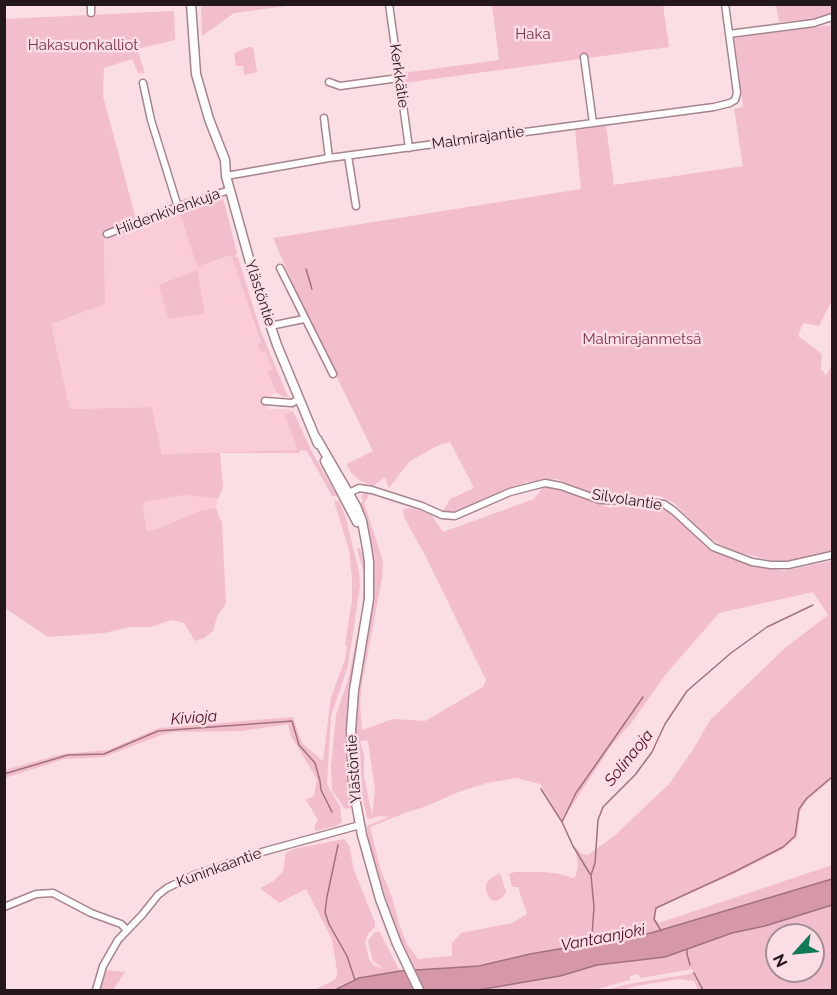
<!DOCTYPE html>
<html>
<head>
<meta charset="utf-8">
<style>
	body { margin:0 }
	#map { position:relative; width:837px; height:995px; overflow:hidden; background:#fbdde4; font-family:Raleway,sans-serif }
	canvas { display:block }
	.frame { position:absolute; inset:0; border:6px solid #24171a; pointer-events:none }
	.north { position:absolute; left:765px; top:923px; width:60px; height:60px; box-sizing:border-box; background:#fbdde4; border:2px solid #a58e93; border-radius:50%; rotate:243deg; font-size:16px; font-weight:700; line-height:24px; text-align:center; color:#24171a }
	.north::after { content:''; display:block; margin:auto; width:21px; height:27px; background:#107a54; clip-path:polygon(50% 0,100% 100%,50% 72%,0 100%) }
</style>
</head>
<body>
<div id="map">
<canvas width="837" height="995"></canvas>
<div class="frame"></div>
<div class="north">N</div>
</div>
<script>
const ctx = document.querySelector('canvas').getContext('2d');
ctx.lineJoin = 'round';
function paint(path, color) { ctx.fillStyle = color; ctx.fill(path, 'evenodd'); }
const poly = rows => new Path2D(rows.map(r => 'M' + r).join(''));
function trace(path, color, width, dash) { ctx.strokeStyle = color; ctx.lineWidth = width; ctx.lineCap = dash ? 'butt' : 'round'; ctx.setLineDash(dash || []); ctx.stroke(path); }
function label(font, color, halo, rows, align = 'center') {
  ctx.font = font + ' Raleway,sans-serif'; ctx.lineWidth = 5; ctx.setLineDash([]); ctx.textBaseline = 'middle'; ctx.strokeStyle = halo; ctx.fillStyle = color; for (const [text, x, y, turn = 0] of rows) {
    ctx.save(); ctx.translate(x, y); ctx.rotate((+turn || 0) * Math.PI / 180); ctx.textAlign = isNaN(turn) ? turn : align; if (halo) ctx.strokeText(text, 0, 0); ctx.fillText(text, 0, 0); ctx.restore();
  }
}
const built = poly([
	[179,211,197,267,231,255,261,344,258,345,265,351,272,369,267,371,276,392,265,400,268,409,290,409,307,450,162,454,152,407,70,409,51,324,105,304,104,230,136,219,138,226],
	[184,495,218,499,216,508,203,510,157,529,147,531,143,509,145,502]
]);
const green = poly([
	[205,4,294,4,294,5,234,13,202,36,201,7],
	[492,5,663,5,669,47,404,83,403,73,499,60],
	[776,5,832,5,832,14,820,18,779,22],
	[174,11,175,40,137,49,145,73,138,73,132,59,104,68,103,96,136,219,104,230,105,304,51,324,70,409,152,407,162,454,298,450,285,415,293,411,311,450,337,496,332,496,307,451,299,450,300,453,220,453,223,487,218,499,184,495,145,502,143,509,147,531,157,529,203,510,216,508,222,523,226,603,217,617,213,631,204,638,195,641,184,623,171,620,150,627,130,627,104,633,48,637,5,608,4,19],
	[832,25,832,300,819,326,803,323,798,336,822,354,821,369,826,375,832,365,832,551,793,560,773,561,742,553,721,545,704,534,674,503,660,496,599,496,557,479,527,482,494,495,465,510,442,513,450,499,474,488,450,442,439,445,410,461,389,488,385,477,373,486,361,481,351,473,347,464,373,451,306,314,273,238,581,189,575,130,606,126,614,185,743,166,734,109,743,107,734,38],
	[248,47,253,47,257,72,244,75,243,66,236,66,234,53],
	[216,197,223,198,237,253,235,254,236,257,238,257,261,332,288,397,282,396,276,392,267,371,272,369,265,351,261,352,258,345,261,343,231,255,197,267,179,211],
	[197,270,205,314,168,319,159,285],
	[551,487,610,508,634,505,657,507,670,511,699,540,717,553,747,564,783,571,832,561,832,779,805,802,800,812,797,837,783,849,734,874,656,908,655,919,659,923,832,865,832,879,651,933,530,954,479,966,415,970,398,935,373,859,366,826,389,817,381,816,369,819,367,818,361,790,360,755,357,754,354,741,359,679,371,613,374,584,374,569,371,546,358,507,363,501,361,495,369,492,367,499,364,503,383,561,382,578,362,684,360,704,362,730,393,719,425,721,483,687,486,680,426,557,404,517,403,509,411,508,431,514,443,532,534,499,542,488],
	[813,592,828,615,785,648,710,720,694,748,669,784,614,836,588,855,582,854,575,847,578,865,576,875,573,878,560,874,544,872,515,872,509,874,512,887,518,887,527,914,512,923,461,933,452,943,452,956,418,959,407,944,399,924,392,897,381,871,370,827,410,811,424,807,461,791,487,783,516,778,540,784,562,821,611,746,632,722,666,674,719,613],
	[364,740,368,741,375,790,372,815,364,777,364,755,360,742],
	[334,501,339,501,345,515,359,572,360,586,348,666,331,716,327,784,340,807,342,822,336,826,315,831,315,825,318,820,306,800,314,796,317,779,291,736,288,724,242,731,173,732,161,735,104,757,64,759,5,778,5,770,62,754,108,750,159,728,293,717,302,743,323,761,331,697,345,660,347,646,345,645,352,601,352,577,349,550],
	[360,548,365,563,367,588,349,701,347,742,351,808,345,809,332,790,331,766,336,715,348,680,363,605,364,574,357,549],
	[344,839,349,845,354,870,375,922,375,927,368,934,365,942,369,959,373,965,384,969,373,961,368,941,374,933,379,931,400,971,354,979,335,990,314,990,334,980,337,976,337,971,332,939,306,889,279,903,260,888,275,880,283,871,286,853,294,849],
	[500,873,506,892,502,898,496,901,491,900,486,891,486,884,491,878],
	[832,905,832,990,698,990,694,981,679,979,636,986,621,990,606,990,628,984,690,974,693,972,692,969,641,978,637,974,630,976,630,980,594,990,478,990,560,976,597,965,665,957,732,933,765,926],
	[777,935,813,935,813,971,777,971],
	[106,970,125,972,113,990,99,990]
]);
const water = poly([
	[832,879,832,905,765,926,732,933,665,957,597,965,560,976,478,990,335,990,359,978,400,971,479,966,530,954,651,933,832,879]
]);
const stream = poly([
	[306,269,312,289],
	[4,774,68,755,104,754,158,731,292,721,299,745,315,763,320,781,321,790,332,812],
	[541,789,562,822,573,846,590,874],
	[562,822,576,793,643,697],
	[338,845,327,897,325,912,329,924,347,956,355,980],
	[661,931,654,919,656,908,734,872,783,847,795,836,799,809,807,798,832,777],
	[593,944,592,935,594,907,591,875,595,863,598,820,603,807,635,775,652,752,665,724,687,691,731,653,767,627,813,605],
	[687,949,687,954,690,965],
	[694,973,703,990]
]);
const minor = poly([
	[91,4,91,13],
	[389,4,409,148],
	[729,34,814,23,832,17],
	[584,57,593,123],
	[329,82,340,86,399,78],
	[143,83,151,120,178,207],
	[324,118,329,158],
	[348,156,356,206],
	[226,176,329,158,714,107,730,103,735,100,737,93,725,4],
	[107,234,188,203,230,190],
	[280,268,333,374],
	[270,326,304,319],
	[265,401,292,403,299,399],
	[347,494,359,488,372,490,422,506,442,515,455,516,510,492,545,483,561,486,600,500,642,501,664,504,674,511,713,547,752,562,771,565,788,565,832,555],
	[4,907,36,894,53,893,91,913,121,924,126,929],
	[96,990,103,966,118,940,142,915,158,895,167,888,194,875,262,852,360,825]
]);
const secondary = poly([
	[191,4,196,74,209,119,225,160,226,176,255,280,277,345,318,444],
	[317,439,356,506,362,521,367,548,369,562,369,599,354,690,351,730,353,787,362,835,380,899,397,944,419,990],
	[325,461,357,522]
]);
const parkNames = [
	["Haka",533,34],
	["Hakasuonkalliot",83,45],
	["Malmirajanmetsä",642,339]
];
const streetNames = [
	["Kerkkätie",399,76,82],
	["Malmirajantie",478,138,-8],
	["Hiidenkivenkuja",168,212,-20],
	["Ylästöntie",260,293,72],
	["Silvolantie",627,500,9],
	["Ylästöntie",354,769,-94],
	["Kuninkaantie",219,868,-20]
];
const waterNames = [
	["Kivioja",194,718,-4],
	["Solinaoja",629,758,-51],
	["Vantaanjoki",603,938,-11]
];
paint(built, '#faccd8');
paint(green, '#f3becc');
paint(water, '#d698a9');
trace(water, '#a1717e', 1.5);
trace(stream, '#a1717e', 1.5);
trace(minor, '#a7848d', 9);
trace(secondary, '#a7848d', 11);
trace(minor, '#fff', 6);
trace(secondary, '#fff', 8);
label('15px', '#7f334d', '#fbdde4', parkNames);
label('15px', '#24171a', '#fbdde4', streetNames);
label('italic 16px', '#530828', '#fbdde4', waterNames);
</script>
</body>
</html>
